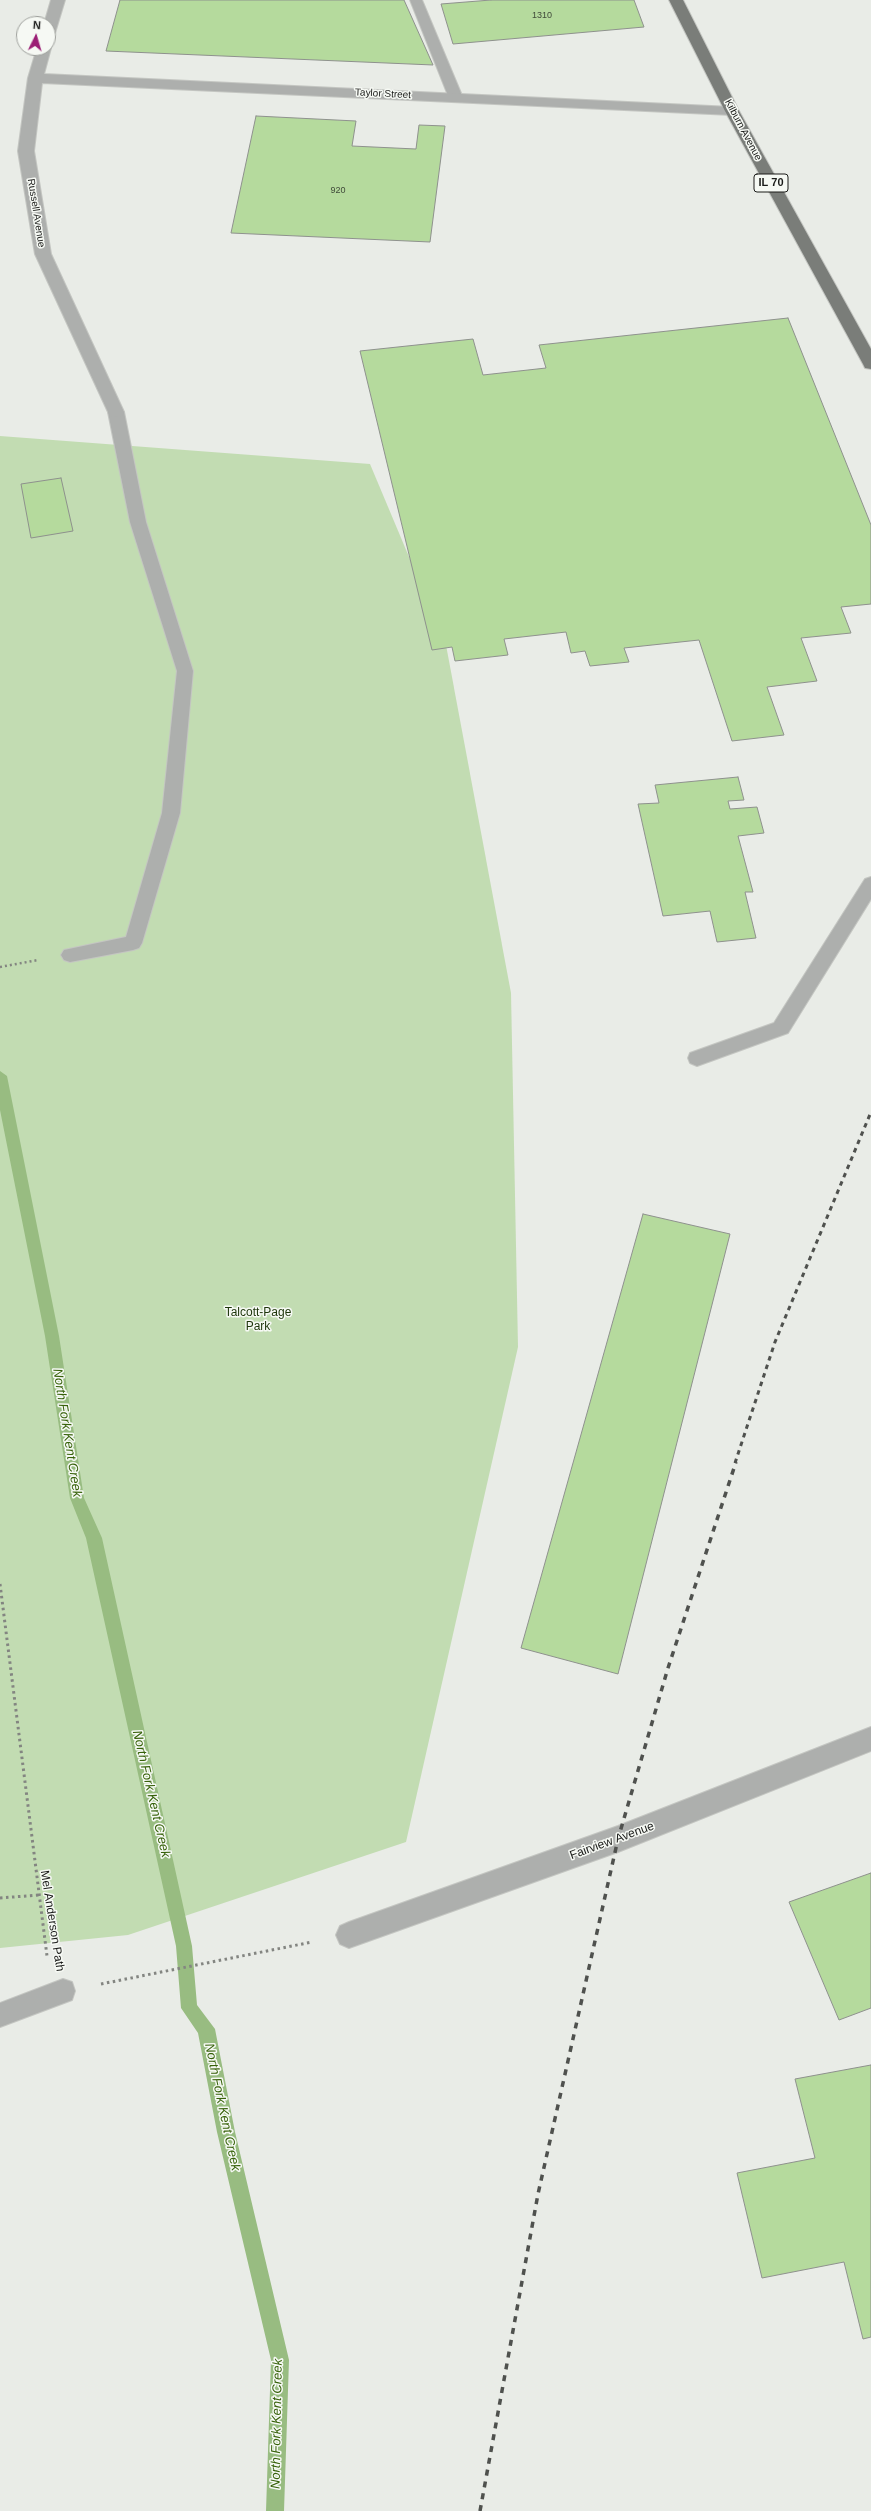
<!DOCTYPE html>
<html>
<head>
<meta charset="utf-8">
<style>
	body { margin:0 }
	#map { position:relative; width:871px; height:2511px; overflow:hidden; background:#e9ece7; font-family:Helvetica,sans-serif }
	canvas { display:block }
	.north { position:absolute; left:16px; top:16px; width:40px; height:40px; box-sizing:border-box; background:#f6f9f4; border:1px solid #9ea09c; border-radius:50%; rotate:5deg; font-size:11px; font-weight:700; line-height:16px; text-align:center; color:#1a1b19 }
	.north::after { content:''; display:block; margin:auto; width:14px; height:18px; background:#9b1f75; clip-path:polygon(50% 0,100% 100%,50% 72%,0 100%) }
</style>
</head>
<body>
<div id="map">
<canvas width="871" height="2511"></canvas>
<div class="north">N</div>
</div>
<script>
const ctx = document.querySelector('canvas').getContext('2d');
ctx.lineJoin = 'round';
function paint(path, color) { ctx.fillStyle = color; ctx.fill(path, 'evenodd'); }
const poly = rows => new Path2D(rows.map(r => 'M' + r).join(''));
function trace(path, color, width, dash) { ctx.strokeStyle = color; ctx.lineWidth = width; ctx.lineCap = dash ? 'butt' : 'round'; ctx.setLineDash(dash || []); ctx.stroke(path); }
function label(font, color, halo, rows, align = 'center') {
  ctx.font = font + ' Helvetica,sans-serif'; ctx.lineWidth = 3; ctx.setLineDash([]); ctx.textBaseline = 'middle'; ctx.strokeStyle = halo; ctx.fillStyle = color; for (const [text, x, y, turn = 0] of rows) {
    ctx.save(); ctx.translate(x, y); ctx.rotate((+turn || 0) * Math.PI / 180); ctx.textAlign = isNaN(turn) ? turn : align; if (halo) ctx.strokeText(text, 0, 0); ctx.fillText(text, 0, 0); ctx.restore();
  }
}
const green = poly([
	[0,436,370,464,446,645,511,993,518,1347,406,1842,128,1935,0,1948]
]);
const stream = poly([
	[0,1071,7,1076,59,1336,84,1498,102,1538,192,1946,197,2005,215,2029,235,2132,289,2360,284,2511,266,2511,271,2360,217,2132,198,2033,181,2008,176,1946,86,1538,70,1498,45,1336,0,1110,0,1071]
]);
const building = poly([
	[120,0,404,0,433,65,106,51,120,0],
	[491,0,634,0,644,27,453,44,441,4,491,0],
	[256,116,356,121,352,146,416,149,419,125,445,126,430,242,231,233,256,116],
	[788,318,871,525,871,604,841,607,851,633,801,638,817,681,767,687,784,735,732,741,699,640,624,648,629,662,590,666,585,651,571,653,566,632,504,639,508,655,455,661,452,647,432,650,360,351,473,339,483,375,546,368,539,345,788,318],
	[61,478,73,531,31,538,21,484,61,478],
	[738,777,744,800,728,801,730,809,757,807,764,833,738,836,753,892,745,892,756,938,717,942,710,911,663,916,638,804,659,803,655,785,738,777],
	[643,1214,730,1234,618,1674,521,1648,643,1214],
	[871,1873,871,2008,839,2020,789,1902,871,1873],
	[871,2065,871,2337,863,2339,844,2262,762,2278,737,2173,815,2158,795,2079,871,2065]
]);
const pathFar1 = poly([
	[0,967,38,960]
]);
const path = poly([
	[0,1584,47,1956],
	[0,1898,39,1895],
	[101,1984,312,1942]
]);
const lane = poly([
	[410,0,422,0,463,98,461,101,456,102,449,98,410,0],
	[116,407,124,412,146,522,193,671,180,813,142,943,139,948,133,950,70,962,64,960,61,955,64,950,126,937,162,813,177,671,130,522,108,412,116,407],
	[871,877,871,899,788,1033,697,1066,690,1063,688,1058,690,1053,774,1023,865,879,871,877],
	[63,1979,72,1982,75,1991,72,2000,0,2027,0,2003,63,1979]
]);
const street = poly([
	[51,0,65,0,55,33,48,37,48,24,44,24,51,0],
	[48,45,51,48,44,74,732,107,739,111,732,115,42,83,34,151,51,254,124,412,122,416,116,417,110,416,108,412,35,254,18,151,28,78,37,48,48,48,48,45],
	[871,1727,871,1751,618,1852,349,1948,340,1944,336,1935,340,1926,349,1922,618,1826,871,1727]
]);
const primary = poly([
	[669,0,683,0,739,111,871,349,871,369,865,368,863,364,725,111,669,0]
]);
const railFar1 = poly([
	[735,1463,775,1342,871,1112]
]);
const rail = poly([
	[480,2511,538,2194,618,1839,668,1668,736,1462]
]);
const farNumbernames = [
	["1310",542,16],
	["920",338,191]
];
const farStreetnames = [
	["Taylor Street",383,94,3],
	["Kilburn Avenue",743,130,62],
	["Russell Avenue",36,213,81]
];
const shields = [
	[771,183,34]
];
const shieldNames = [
	["IL 70",771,183]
];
const parkNames = [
	["Talcott-Page",258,1313],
	["Park",258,1327]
];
const streetNames = [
	["Fairview Avenue",612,1841,-20],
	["Mel Anderson Path",52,1921,81]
];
const waterNames = [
	["North Fork Kent Creek",67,1433,81],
	["North Fork Kent Creek",151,1794,77],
	["North Fork Kent Creek",222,2107,78],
	["North Fork Kent Creek",277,2424,-89]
];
paint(green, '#c2dcb2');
paint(stream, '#98bc81');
paint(building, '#b5da9d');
trace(building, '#8e918d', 1);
trace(lane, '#c4c6c2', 2);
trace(street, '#c4c6c2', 2);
trace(primary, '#c4c6c2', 2);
trace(pathFar1, '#838581', 2.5, [2, 3]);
trace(path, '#838581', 3, [2.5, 3.5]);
paint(lane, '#adafad');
paint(street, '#adafad');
paint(primary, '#7a7d79');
trace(railFar1, '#4f514e', 3, [4.5, 4.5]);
trace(rail, '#4f514e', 3.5, [6, 6]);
label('9px', '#414b3a', null, farNumbernames);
label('10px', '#1a1b19', '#f6f9f4', farStreetnames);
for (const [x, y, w] of shields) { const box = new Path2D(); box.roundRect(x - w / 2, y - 9, w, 18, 3); ctx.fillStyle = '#f6f9f4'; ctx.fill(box); trace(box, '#1a1b19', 1); }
label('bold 11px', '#1a1b19', null, shieldNames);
label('12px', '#1d350a', '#f6f9f4', parkNames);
label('12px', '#1a1b19', '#f6f9f4', streetNames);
label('italic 13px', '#366109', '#f6f9f4', waterNames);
</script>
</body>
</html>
